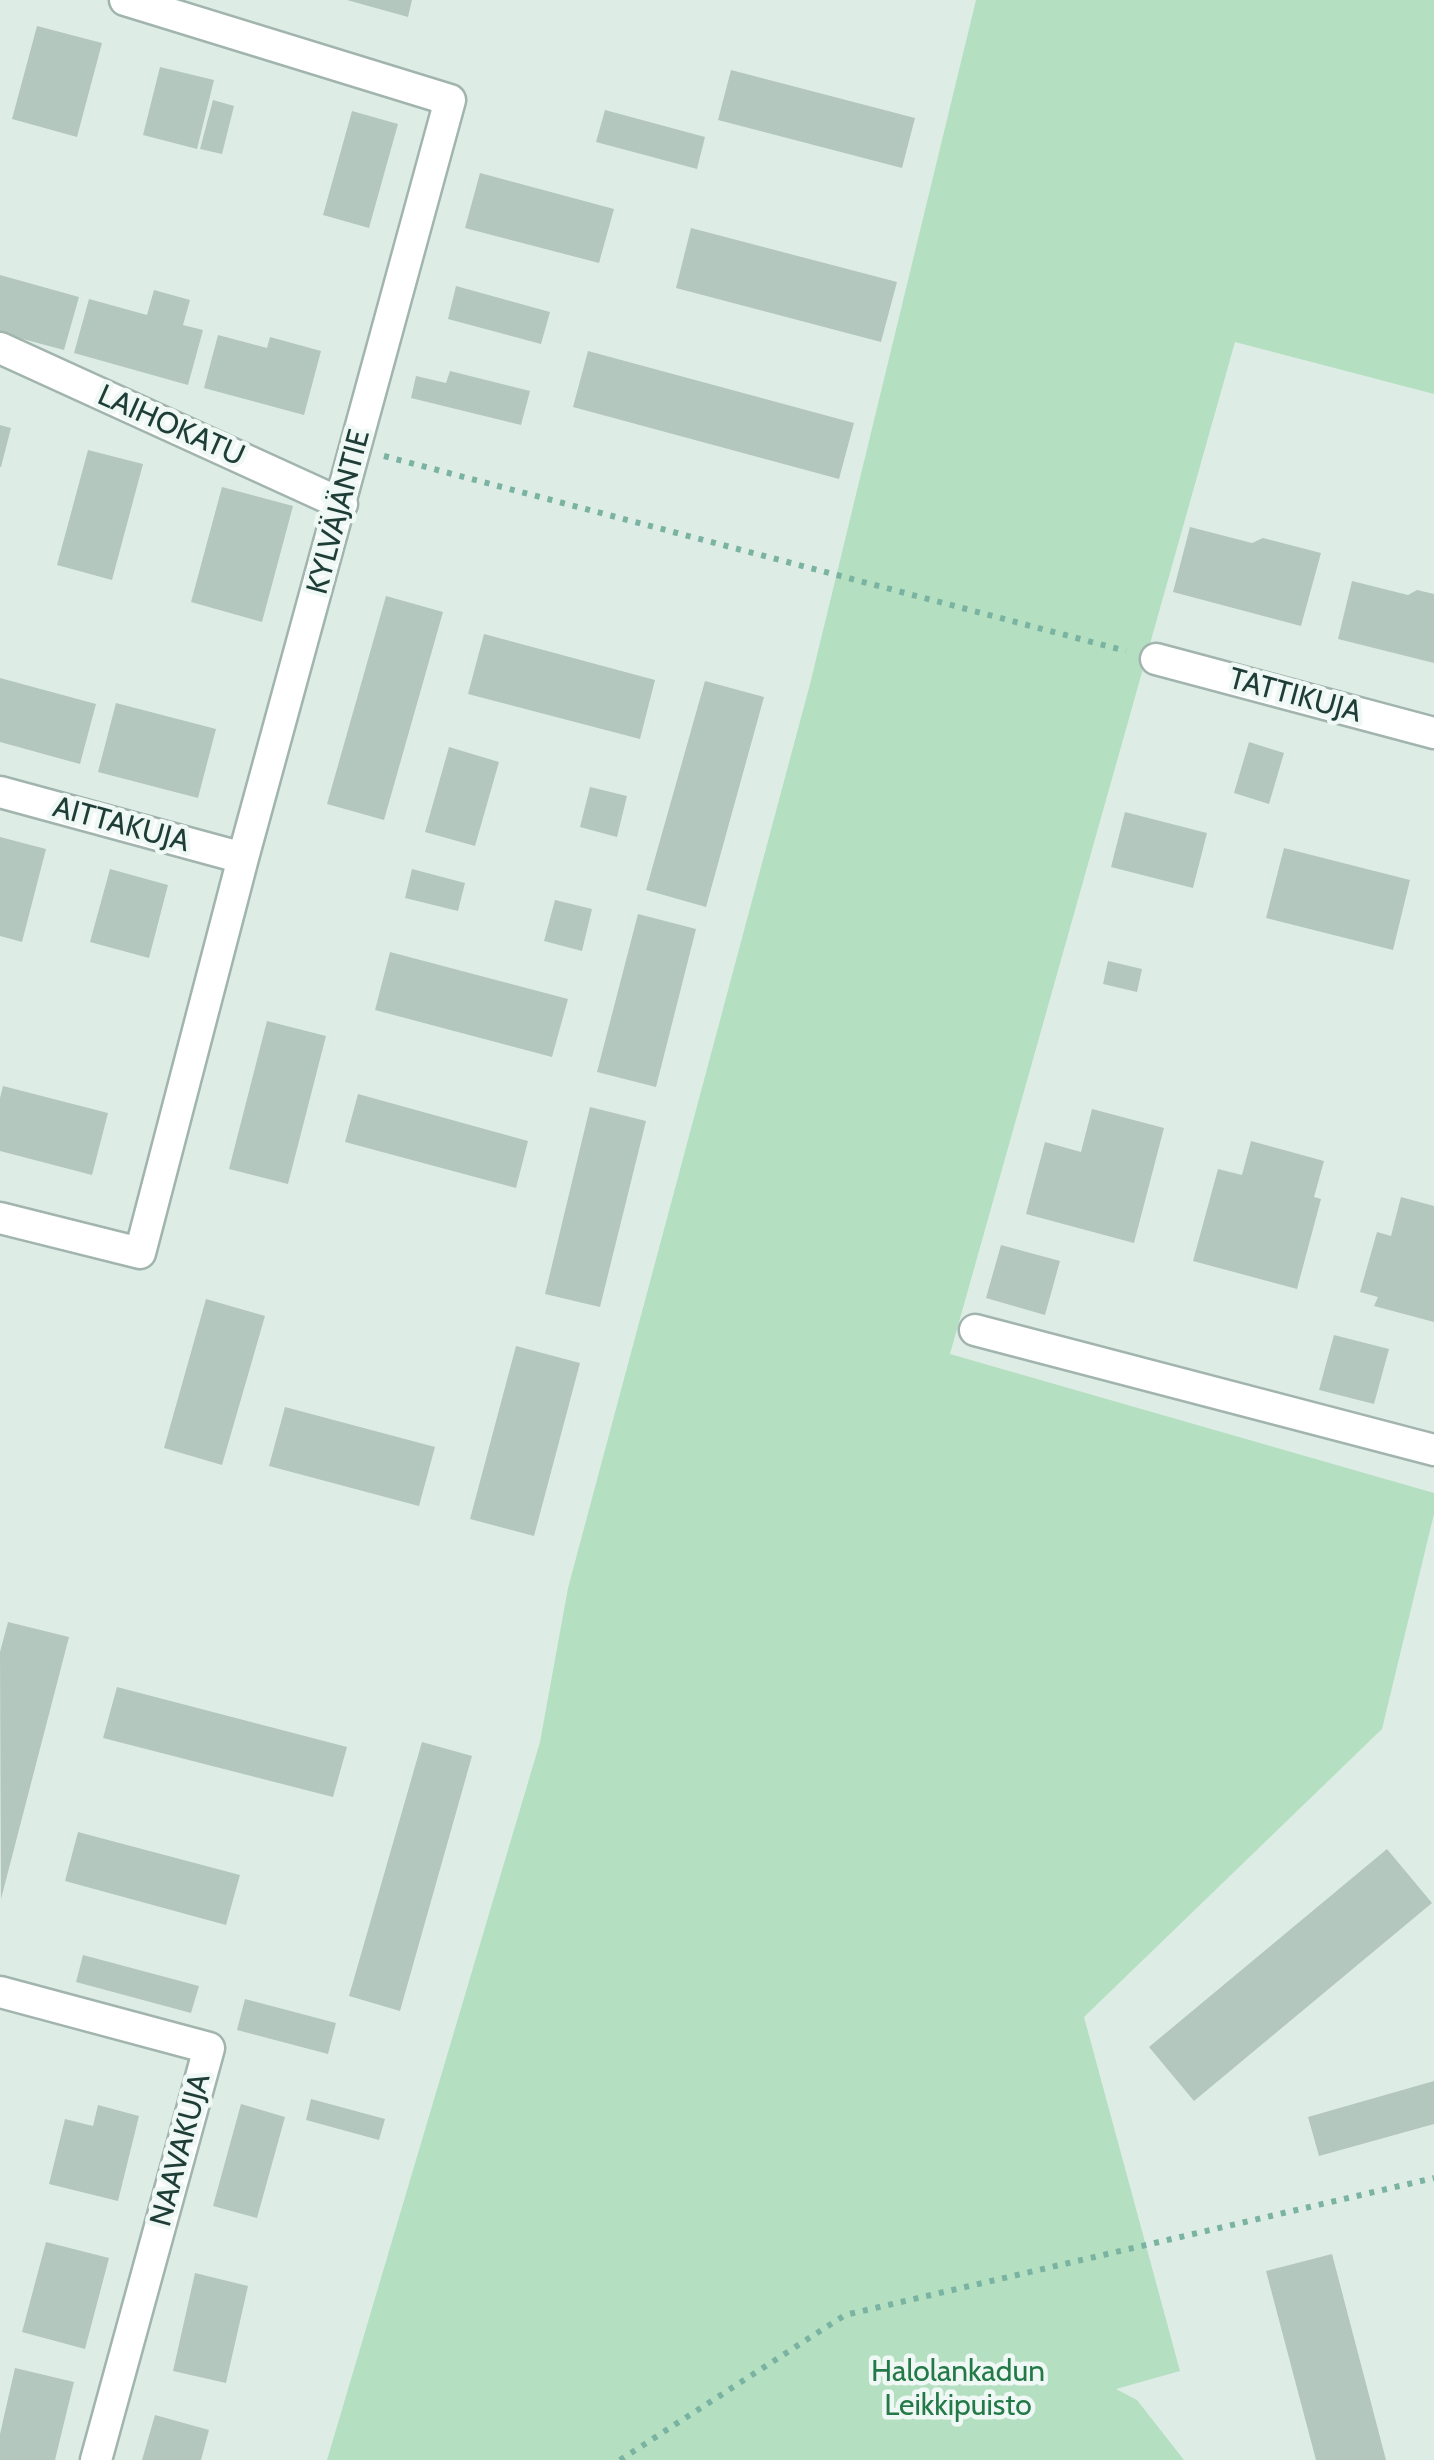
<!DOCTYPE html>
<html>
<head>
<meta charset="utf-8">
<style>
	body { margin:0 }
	canvas { display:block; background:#deece6 }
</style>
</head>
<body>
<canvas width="1434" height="2460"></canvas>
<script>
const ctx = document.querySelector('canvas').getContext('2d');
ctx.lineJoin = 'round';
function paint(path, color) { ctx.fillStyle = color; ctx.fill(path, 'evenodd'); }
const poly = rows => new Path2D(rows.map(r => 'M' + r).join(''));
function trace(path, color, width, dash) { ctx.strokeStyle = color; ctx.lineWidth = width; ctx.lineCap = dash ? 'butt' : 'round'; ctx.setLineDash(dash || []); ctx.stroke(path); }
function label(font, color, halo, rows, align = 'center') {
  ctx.font = font + ' Cabin,sans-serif'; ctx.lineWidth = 9; ctx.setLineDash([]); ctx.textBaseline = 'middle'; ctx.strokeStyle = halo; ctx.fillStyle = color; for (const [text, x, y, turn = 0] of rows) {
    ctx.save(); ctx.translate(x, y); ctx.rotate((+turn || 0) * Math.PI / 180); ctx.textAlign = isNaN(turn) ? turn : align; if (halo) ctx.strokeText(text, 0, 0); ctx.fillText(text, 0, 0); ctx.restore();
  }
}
const green = poly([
	[976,0,1434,0,1434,394,1235,342,950,1354,1434,1493,1434,1514,1382,1729,1084,2017,1180,2371,1116,2389,1137,2400,1184,2460,327,2460,540,1742,568,1588,810,684]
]);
const building = poly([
	[347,0,412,0,408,17],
	[37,26,102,43,77,137,12,119],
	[160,67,214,80,197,149,143,135],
	[731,70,915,118,902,168,718,120],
	[213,100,234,106,222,154,200,149],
	[605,110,705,137,697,169,596,142],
	[352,111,398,124,369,228,323,215],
	[480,173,614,209,599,263,465,228],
	[691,228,897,282,881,342,676,288],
	[0,275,79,297,64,350,0,333],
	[456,286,550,312,541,344,448,319],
	[154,290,190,300,183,325,203,330,188,385,74,353,89,299,147,315],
	[218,335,267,348,270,337,321,351,304,415,204,388],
	[588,351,854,423,839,479,573,407],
	[450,371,530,391,521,425,411,398,416,376,446,383],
	[0,425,11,428,1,467,0,467],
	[88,450,143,464,112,580,57,565],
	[222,487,293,506,262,622,191,602],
	[1190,527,1252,543,1263,538,1321,553,1301,626,1173,592],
	[1352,581,1408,595,1417,590,1434,594,1434,663,1338,639],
	[386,596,443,612,384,820,327,804],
	[484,634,655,680,640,739,468,694],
	[0,678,96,704,80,764,0,742],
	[705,681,764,697,706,907,646,890],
	[116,703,216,729,198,798,98,772],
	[1249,742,1284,753,1269,804,1234,793],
	[449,747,499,762,475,846,425,832],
	[590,787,627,796,617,837,580,827],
	[1125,812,1207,833,1193,888,1111,867],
	[0,837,46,849,22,942,0,936],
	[1284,848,1410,880,1393,950,1266,918],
	[110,869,168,885,149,958,90,942],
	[412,869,465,883,458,911,405,898],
	[555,900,592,909,582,951,544,941],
	[638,914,696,929,656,1087,597,1072],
	[390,952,568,999,552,1057,375,1010],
	[1108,961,1142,969,1137,992,1103,984],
	[267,1021,326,1036,288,1184,229,1169],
	[3,1086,108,1113,92,1175,0,1151,0,1098],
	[358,1094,528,1141,516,1188,345,1142],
	[590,1107,646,1121,600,1307,545,1294],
	[1092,1109,1164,1128,1134,1243,1026,1214,1045,1142,1081,1152],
	[1251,1141,1324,1161,1314,1197,1321,1199,1297,1289,1193,1261,1218,1169,1242,1175],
	[1401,1197,1434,1206,1434,1322,1374,1306,1378,1297,1360,1292,1377,1232,1391,1236],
	[1001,1245,1060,1261,1045,1315,986,1298],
	[206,1299,265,1316,222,1465,164,1448],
	[1334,1335,1389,1349,1374,1404,1319,1390],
	[516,1346,580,1363,534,1536,470,1519],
	[285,1407,435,1447,419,1506,269,1466],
	[8,1622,69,1637,1,1899,0,1652],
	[117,1687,347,1747,333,1797,103,1738],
	[422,1742,472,1756,400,2011,349,1996],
	[78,1832,240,1875,226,1925,65,1881],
	[1387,1849,1432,1903,1194,2101,1149,2047],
	[83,1955,199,1986,191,2013,76,1982],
	[245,1999,336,2023,328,2054,237,2030],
	[1434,2081,1434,2124,1319,2156,1308,2117],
	[311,2099,385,2119,379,2140,306,2120],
	[241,2104,285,2117,257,2218,213,2206],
	[98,2105,139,2116,118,2201,49,2184,65,2119,93,2126],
	[46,2242,109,2258,85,2349,22,2332],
	[1332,2254,1386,2460,1316,2460,1266,2271],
	[195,2273,248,2286,226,2383,173,2371],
	[15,2368,74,2382,55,2460,0,2460,0,2434],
	[155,2415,209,2430,201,2460,142,2460]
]);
const path = poly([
	[384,456,1126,651],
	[620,2460,845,2315,1434,2178]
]);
const street = poly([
	[0,348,342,504],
	[1156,659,1434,733],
	[0,792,243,858],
	[0,1218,140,1253,243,858,450,100,125,0],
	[975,1330,1434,1450],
	[0,1992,209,2048,96,2460]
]);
const streetNames = [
	["LAIHOKATU",171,426,24],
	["KYLVÄJÄNTIE",339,512,-75],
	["TATTIKUJA",1295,696,15],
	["AITTAKUJA",121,825,15],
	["NAAVAKUJA",181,2150,-75]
];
const parkNames = [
	["Halolankadun",958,2372],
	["Leikkipuisto",958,2406]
];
paint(green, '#b4e0c1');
paint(building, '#b3c7bf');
trace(street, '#a1b4ae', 35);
trace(path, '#7bb3a3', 6, [5, 8]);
trace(street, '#fff', 30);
label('30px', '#1e3d36', '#eff8f4', streetNames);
label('30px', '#237947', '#eff8f4', parkNames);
</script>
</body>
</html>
